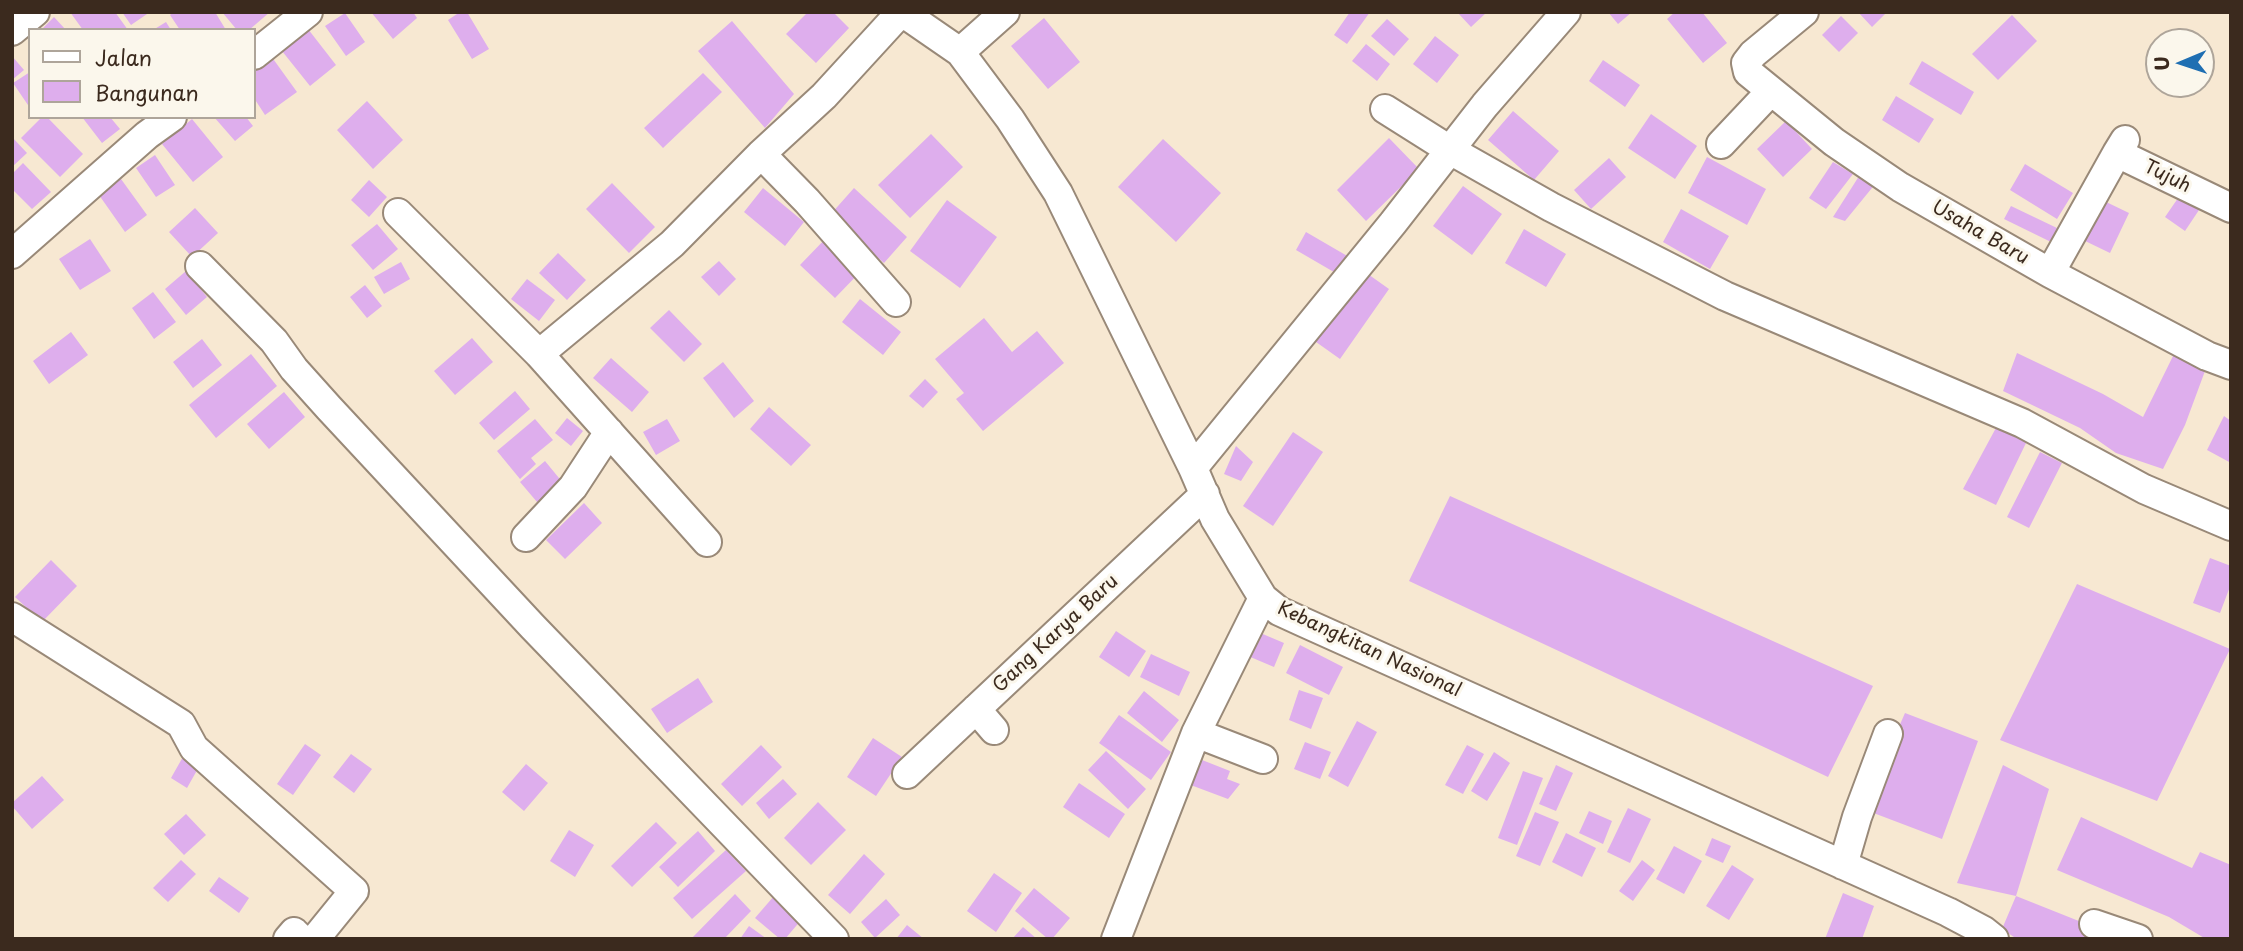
<!DOCTYPE html>
<html>
<head>
<meta charset="utf-8">
<style>
	body { margin:0 }
	#map { position:relative; width:2243px; height:951px; overflow:hidden; background:#f7e8d2; font-family:"Playpen Sans",sans-serif }
	canvas { display:block }
	.frame { position:absolute; inset:0; border:14px solid #3b2a1e; pointer-events:none }
	.legend { position:absolute; left:28px; top:28px; width:228px; height:91px; box-sizing:border-box; background:#fbf7ec; border:2px solid #aea59a; margin:0; padding:9px 12px; list-style:none; font-size:21px; color:#3b2a1e }
	.legend li { display:flex; align-items:center; gap:14px; height:35px }
	.legend b { width:35px; border:2px solid #aea59a }
	.north { position:absolute; left:2145px; top:28px; width:70px; height:70px; box-sizing:border-box; background:#fbf7ec; border:2px solid #aea59a; border-radius:50%; rotate:268deg; font-size:19px; font-weight:700; line-height:28px; text-align:center; color:#3b2a1e }
	.north::after { content:''; display:block; margin:auto; width:24px; height:32px; background:#1f6fb2; clip-path:polygon(50% 0,100% 100%,50% 72%,0 100%) }
</style>
</head>
<body>
<div id="map">
<canvas width="2243" height="951"></canvas>
<div class="frame"></div>
<ul class="legend">
<li><b style="height:9px;background:#fff"></b>Jalan</li>
<li><b style="height:19px;background:#deaeed"></b>Bangunan</li>
</ul>
<div class="north">U</div>
</div>
<script>
const ctx = document.querySelector('canvas').getContext('2d');
ctx.lineJoin = 'round';
function paint(path, color) { ctx.fillStyle = color; ctx.fill(path, 'evenodd'); }
const poly = rows => new Path2D(rows.map(r => 'M' + r).join(''));
function trace(path, color, width, dash) { ctx.strokeStyle = color; ctx.lineWidth = width; ctx.lineCap = dash ? 'butt' : 'round'; ctx.setLineDash(dash || []); ctx.stroke(path); }
function label(font, color, halo, rows, align = 'center') {
  ctx.font = font + ' "Playpen Sans",sans-serif'; ctx.lineWidth = 6; ctx.setLineDash([]); ctx.textBaseline = 'middle'; ctx.strokeStyle = halo; ctx.fillStyle = color; for (const [text, x, y, turn = 0] of rows) {
    ctx.save(); ctx.translate(x, y); ctx.rotate((+turn || 0) * Math.PI / 180); ctx.textAlign = isNaN(turn) ? turn : align; if (halo) ctx.strokeText(text, 0, 0); ctx.fillText(text, 0, 0); ctx.restore();
  }
}
const building = poly([
	[70,12,115,12,128,30,83,30],
	[122,12,150,12,131,25],
	[173,12,215,12,226,30,180,30,170,15],
	[222,12,270,12,249,30,237,30],
	[371,12,413,12,417,18,393,39],
	[460,12,467,12,489,49,472,59,448,20],
	[808,12,833,12,849,28,816,63,786,34],
	[1350,12,1370,12,1347,44,1334,35],
	[1457,12,1487,12,1471,27],
	[1608,12,1632,12,1618,24],
	[1675,12,1702,12,1727,43,1703,63,1667,19],
	[1858,12,1887,12,1872,27],
	[345,13,365,42,346,56,325,26],
	[2012,15,2037,41,1998,80,1972,54],
	[1841,16,1858,33,1839,52,1822,35],
	[54,17,66,30,41,30],
	[1044,18,1080,62,1048,89,1011,46],
	[1387,19,1409,39,1394,56,1371,36],
	[732,21,794,94,765,128,698,51],
	[166,22,171,30,153,30],
	[308,29,336,65,310,86,282,51],
	[1435,36,1459,55,1437,83,1413,64],
	[1366,44,1390,64,1377,81,1352,61],
	[266,49,297,92,265,115,254,98,254,58],
	[12,56,24,70,12,80],
	[1603,60,1640,85,1625,107,1589,81],
	[1922,61,1974,92,1961,115,1909,84],
	[30,72,30,108,13,83],
	[703,73,722,92,663,148,644,128],
	[1896,96,1934,119,1919,143,1882,120],
	[367,101,403,140,373,169,337,130],
	[1513,111,1559,151,1534,180,1488,140],
	[1651,114,1697,146,1675,179,1628,148],
	[42,117,47,117,83,154,60,177,21,138],
	[82,117,110,117,120,129,102,143],
	[214,117,246,117,253,126,235,141],
	[192,119,223,157,193,182,162,144],
	[1786,121,1812,149,1783,177,1757,149],
	[931,134,963,167,910,218,878,185],
	[12,137,27,153,12,167],
	[1389,138,1419,169,1366,221,1337,190],
	[1163,139,1221,193,1176,242,1118,187],
	[155,155,175,185,156,197,136,168],
	[1707,157,1766,189,1747,225,1688,193],
	[1609,158,1626,177,1591,209,1574,190],
	[1833,162,1853,174,1826,209,1809,198],
	[23,163,51,192,32,209,12,189,12,174],
	[2025,164,2073,193,2057,219,2010,190],
	[1861,173,1876,183,1845,221,1833,217],
	[121,179,147,215,125,232,99,195],
	[369,180,387,197,369,217,351,200],
	[612,183,655,227,629,253,586,209],
	[1463,186,1502,214,1472,255,1433,226],
	[763,188,804,222,785,246,744,212],
	[854,188,907,237,884,263,830,215],
	[2185,188,2205,201,2185,231,2165,217],
	[2100,199,2129,213,2110,253,2081,239],
	[947,200,997,237,960,288,910,251],
	[2011,206,2057,228,2051,242,2004,219],
	[195,208,218,233,192,257,169,232],
	[1681,209,1729,236,1710,269,1663,242],
	[377,224,398,249,373,270,351,245],
	[1524,229,1566,254,1546,287,1505,263],
	[1306,232,1349,257,1339,275,1296,250],
	[828,236,863,269,835,298,800,265],
	[90,239,111,271,80,290,59,259],
	[558,253,586,280,567,300,539,273],
	[719,261,736,279,719,296,701,277],
	[401,262,410,279,384,294,374,277],
	[1358,267,1389,289,1340,359,1309,337],
	[186,271,207,297,186,315,165,289],
	[527,279,555,300,539,321,511,299],
	[365,285,382,306,367,318,350,297],
	[153,292,176,322,154,339,132,308],
	[860,299,901,332,883,355,842,322],
	[669,310,702,344,684,362,650,328],
	[984,318,1012,352,1037,331,1064,363,983,431,956,399,964,393,935,359],
	[71,332,88,355,49,384,33,361],
	[472,338,493,362,455,395,434,371],
	[202,339,222,365,193,388,173,362],
	[2017,353,2103,394,2143,417,2174,354,2205,371,2185,425,2163,469,2116,453,2080,428,2003,391],
	[251,354,277,386,216,438,189,405],
	[611,358,649,392,632,412,593,378],
	[723,362,754,401,734,418,703,378],
	[925,379,938,392,923,408,909,396],
	[515,391,530,409,494,440,479,423],
	[284,392,305,417,269,449,247,424],
	[769,407,811,445,791,466,750,429],
	[2224,416,2231,421,2231,463,2207,450],
	[567,418,583,431,571,446,555,433],
	[535,419,553,440,531,458,536,464,520,479,497,451],
	[667,419,680,441,656,455,643,432],
	[1997,426,2026,443,1996,505,1963,489],
	[1293,432,1323,452,1273,526,1243,506],
	[1236,446,1253,462,1241,481,1224,474],
	[2040,452,2062,463,2029,528,2007,517],
	[545,461,568,489,543,509,520,482],
	[1450,496,1873,686,1828,777,1409,581],
	[584,503,602,523,565,559,546,540],
	[2210,558,2231,566,2231,584,2220,613,2193,603],
	[51,560,77,586,42,622,15,597],
	[2077,584,2230,649,2157,801,2000,740],
	[1116,631,1146,651,1129,677,1099,657],
	[1258,632,1284,643,1274,667,1248,656],
	[1300,645,1343,667,1329,695,1286,673],
	[1151,654,1190,672,1179,696,1140,677],
	[698,678,713,702,667,733,651,709],
	[1299,690,1323,698,1311,729,1289,720],
	[1144,691,1179,720,1162,742,1127,713],
	[1905,713,1978,741,1942,839,1863,809],
	[1119,715,1171,752,1151,780,1099,743],
	[1357,721,1377,732,1348,787,1328,776],
	[873,738,902,757,876,796,847,777],
	[1305,742,1331,752,1320,779,1294,769],
	[305,744,321,755,293,795,277,784],
	[761,745,782,767,742,806,721,784],
	[1467,745,1484,754,1463,794,1445,785],
	[1106,751,1146,789,1128,809,1088,770],
	[1494,752,1510,763,1487,801,1471,791],
	[351,754,372,769,354,793,333,777],
	[184,755,200,765,187,788,171,778],
	[1197,758,1230,771,1227,779,1240,784,1228,799,1188,784],
	[526,764,548,783,524,811,502,792],
	[1556,765,1573,773,1556,811,1539,804],
	[2003,765,2049,789,2016,896,1957,883],
	[1523,771,1543,778,1517,845,1498,838],
	[42,776,64,800,32,829,12,806,12,803],
	[783,779,797,794,769,819,756,803],
	[1079,783,1125,814,1109,838,1063,807],
	[818,802,846,830,811,865,784,838],
	[1628,808,1651,819,1630,863,1607,852],
	[1589,811,1612,821,1603,844,1579,833],
	[1535,812,1559,822,1540,866,1516,856],
	[186,814,206,835,184,855,164,834],
	[2081,817,2192,868,2200,852,2231,865,2231,939,2206,939,2169,917,2057,870],
	[656,822,677,843,632,887,611,866],
	[569,830,594,845,575,877,550,861],
	[698,831,715,851,678,887,659,867],
	[1566,833,1596,848,1582,877,1552,862],
	[1712,838,1731,846,1723,863,1705,855],
	[1674,846,1702,861,1684,894,1656,879],
	[726,850,746,871,692,919,673,898],
	[864,854,885,874,850,914,828,895],
	[181,860,196,874,168,902,153,888],
	[1642,860,1655,870,1633,901,1619,891],
	[1732,865,1754,879,1729,920,1706,906],
	[994,873,1022,893,996,932,967,911],
	[219,877,249,898,239,913,209,891],
	[1034,888,1070,918,1052,939,1048,939,1015,911],
	[1843,893,1874,906,1862,939,1825,939],
	[735,894,751,911,724,939,691,939],
	[774,896,802,919,785,939,780,939,755,918],
	[2016,896,2124,939,2017,939,2002,929],
	[886,899,900,915,875,938,861,922],
	[907,925,924,939,896,939],
	[749,926,767,939,740,939],
	[1023,927,1037,939,1012,939]
]);
const minor = poly([
	[902,12,960,52,1010,119,1058,193,1193,468,1215,519,1263,598,1279,611,1303,622,1948,912,1984,931,1994,939],
	[1804,12,1753,54,1746,63,1748,72,1834,142,1900,187,2050,273,2207,356,2231,365],
	[12,31,35,12],
	[960,52,1005,12],
	[254,55,308,12],
	[1385,109,1450,150,1551,207,1725,296,2022,423,2144,489,2231,526],
	[2125,140,2117,153,2231,208],
	[1721,144,1771,91],
	[761,154,807,201,896,302],
	[398,213,539,354,707,542],
	[12,254,147,135,172,117],
	[200,266,274,341,294,369,329,408,533,627,834,939],
	[2050,273,2117,153],
	[539,354,672,244,761,154,824,96,901,12],
	[1193,468,1393,223,1485,105,1566,12],
	[526,537,573,487,609,432],
	[12,617,181,724,194,748,354,891,315,939],
	[976,709,994,730],
	[1196,733,1263,759],
	[907,774,1205,494],
	[1843,865,1857,817,1888,734],
	[2094,924,2138,939],
	[288,939,294,932,301,939],
	[1116,939,1196,733,1263,598]
]);
const streetNames = [
	["Tujuh",2167,177,26],
	["Usaha Baru",1980,233,30],
	["Gang Karya Baru",1056,634,-43],
	["Kebangkitan Nasional",1369,650,25]
];
paint(building, '#deaeed');
trace(minor, '#998978', 32);
trace(minor, '#fff', 28);
label('19px', '#3b2a1e', '#fbf7ec', streetNames);
</script>
</body>
</html>
